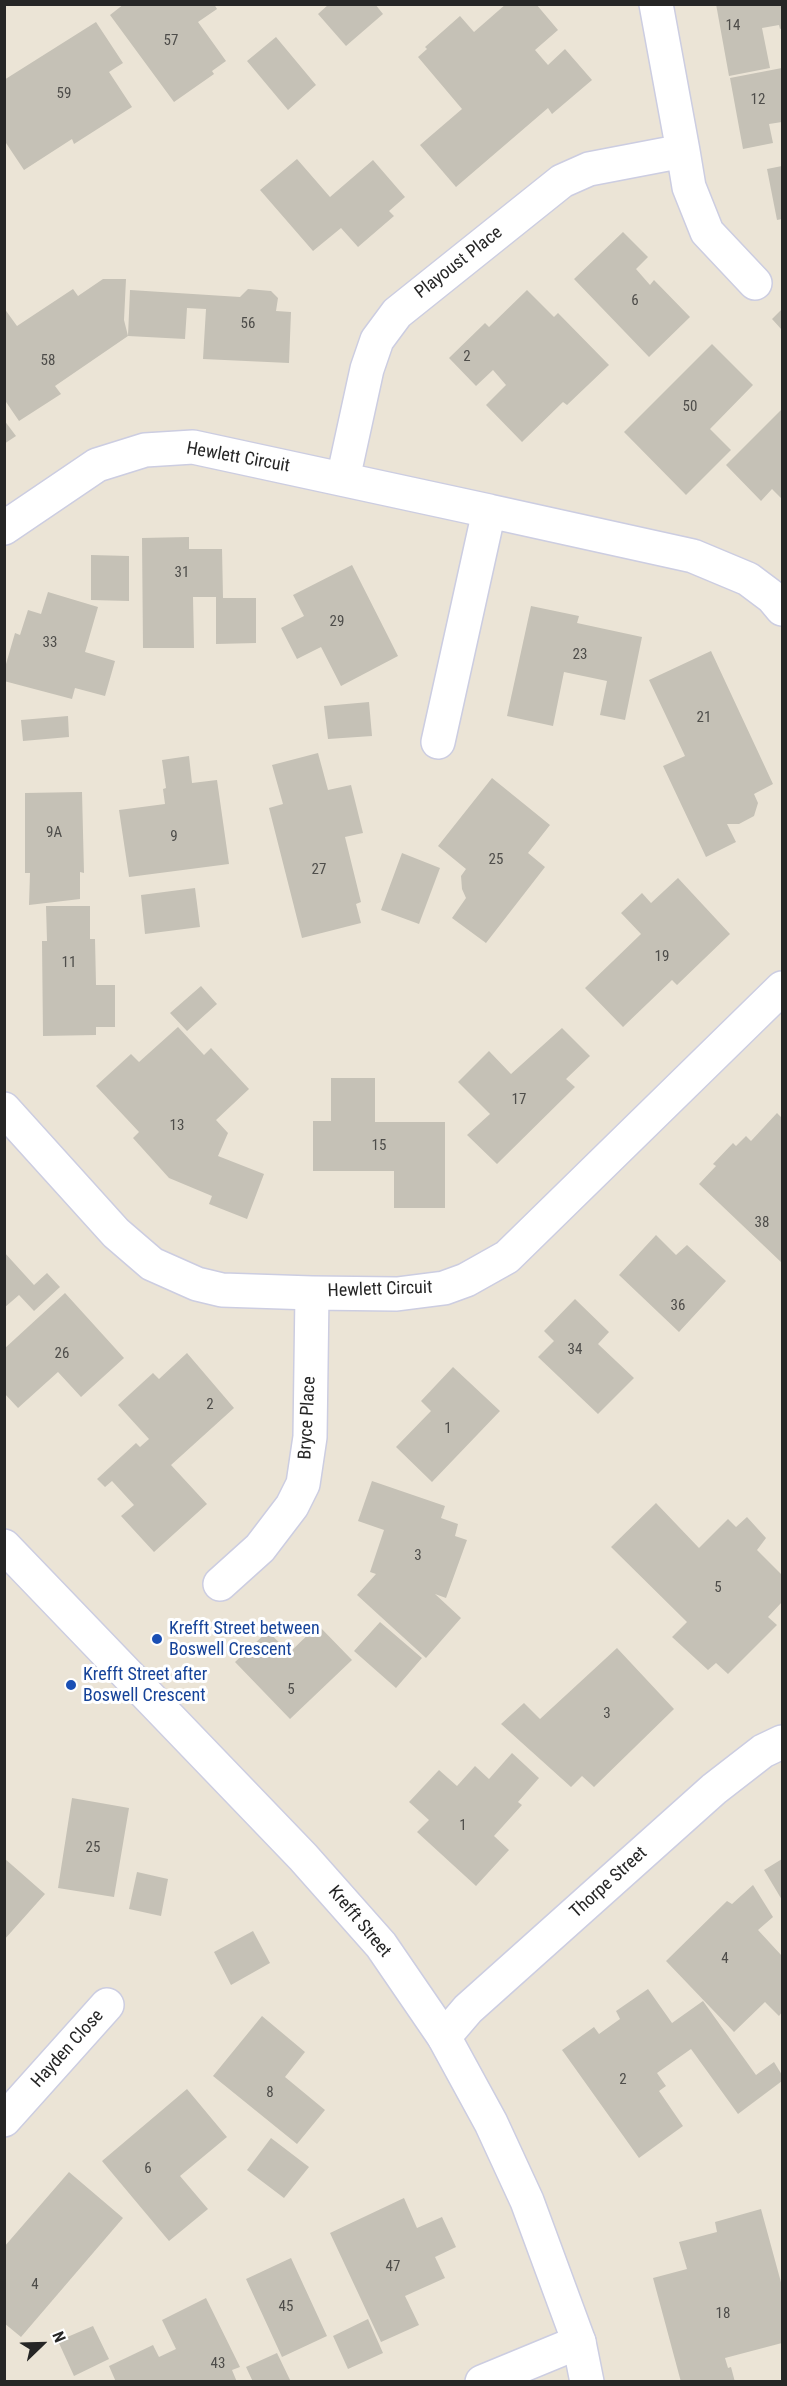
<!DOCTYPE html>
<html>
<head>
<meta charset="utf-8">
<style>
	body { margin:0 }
	#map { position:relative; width:787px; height:2386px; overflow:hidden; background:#ebe4d6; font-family:"Roboto Condensed",sans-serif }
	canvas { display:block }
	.frame { position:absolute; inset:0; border:6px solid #262626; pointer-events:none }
	.north { position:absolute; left:12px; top:2314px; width:60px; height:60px; -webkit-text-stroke:4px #fff; paint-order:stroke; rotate:67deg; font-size:16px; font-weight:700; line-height:24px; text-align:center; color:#262626 }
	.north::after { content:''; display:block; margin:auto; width:21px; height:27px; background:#262626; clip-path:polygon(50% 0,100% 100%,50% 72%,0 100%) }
</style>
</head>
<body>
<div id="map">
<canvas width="787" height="2386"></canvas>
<div class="frame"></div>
<div class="north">N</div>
</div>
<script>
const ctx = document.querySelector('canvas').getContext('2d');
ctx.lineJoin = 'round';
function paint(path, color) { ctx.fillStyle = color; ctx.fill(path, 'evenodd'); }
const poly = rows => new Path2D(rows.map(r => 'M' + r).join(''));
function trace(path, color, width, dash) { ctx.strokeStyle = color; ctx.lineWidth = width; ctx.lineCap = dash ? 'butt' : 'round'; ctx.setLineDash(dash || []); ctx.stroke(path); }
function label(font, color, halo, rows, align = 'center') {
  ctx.font = font + ' "Roboto Condensed",sans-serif'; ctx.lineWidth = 6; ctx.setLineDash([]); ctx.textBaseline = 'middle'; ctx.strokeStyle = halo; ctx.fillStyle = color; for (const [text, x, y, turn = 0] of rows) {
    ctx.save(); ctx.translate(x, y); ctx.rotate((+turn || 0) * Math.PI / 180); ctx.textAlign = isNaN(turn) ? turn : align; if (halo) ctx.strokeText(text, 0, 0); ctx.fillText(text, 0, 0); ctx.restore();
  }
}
const building = poly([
	[124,4,214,4,217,9,198,22,226,61,212,71,214,74,174,102,110,15],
	[329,4,375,4,383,14,346,46,318,14],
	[506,4,536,4,558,30,535,50,548,65,565,49,592,80,552,114,548,108,456,187,420,145,462,109,418,57,427,49,425,47,460,16,474,32],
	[716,4,782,4,782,28,780,29,779,25,762,28,770,68,729,76],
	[96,22,123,63,109,72,132,107,74,144,72,139,24,170,4,140,4,80],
	[276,37,316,85,288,110,247,61],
	[782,68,782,122,769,124,773,143,743,149,730,78],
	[297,159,330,197,373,160,405,197,389,211,394,216,358,247,341,228,313,251,260,190],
	[782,166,782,219,777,220,767,169],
	[623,232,648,257,636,269,650,285,654,280,690,317,649,357,574,279],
	[103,279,126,279,124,320,128,336,130,290,240,297,248,289,271,291,278,298,276,311,291,312,289,363,203,359,206,309,187,308,185,339,128,336,55,386,61,394,19,421,4,399,4,308,17,326,73,289,78,296],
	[527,290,554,317,558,313,609,365,567,405,563,402,522,442,486,405,506,385,493,370,476,386,449,358,485,323,489,327],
	[782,309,782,330,772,319],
	[712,344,753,385,710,429,731,450,686,495,624,432],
	[782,409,782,499,772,489,761,501,726,465],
	[4,420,16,436,4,444],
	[189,537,189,549,222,549,223,598,256,598,256,643,216,644,216,597,193,597,194,648,143,648,142,538],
	[91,555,129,556,129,601,91,600],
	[352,565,398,656,341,686,321,647,297,659,281,628,304,616,293,595],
	[48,592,98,607,85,652,115,661,105,696,75,688,72,699,4,681,4,671,15,633,20,635,28,610,41,614],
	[531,606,579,616,577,623,642,637,625,720,600,715,607,681,564,672,553,726,507,716],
	[711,651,773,784,754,794,758,803,754,816,739,824,727,824,736,842,706,857,663,766,685,756,649,680],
	[369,702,372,736,328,739,324,706],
	[68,716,69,737,23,741,21,720],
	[318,753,328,790,351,785,363,833,345,837,361,902,356,904,361,923,302,938,269,808,283,804,272,765],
	[189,756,192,783,217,780,229,864,129,877,119,810,165,804,163,789,166,788,162,760],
	[492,778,550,825,528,853,545,867,486,943,452,918,466,898,462,889,461,876,466,869,438,846],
	[82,792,84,873,80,872,80,899,29,905,30,873,25,873,25,793],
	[402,853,440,868,419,924,381,910],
	[678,878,730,934,677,985,672,980,623,1027,585,988,641,934,621,913,642,893,651,903],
	[195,888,200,927,145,934,141,895],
	[46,906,90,906,90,939,95,939,96,985,115,985,115,1027,96,1027,96,1035,43,1036,42,941,47,941],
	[201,986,217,1004,187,1031,170,1013],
	[178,1027,204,1055,211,1048,249,1089,216,1120,228,1133,218,1156,264,1174,247,1219,209,1204,212,1196,169,1178,133,1138,139,1132,96,1086,131,1054,139,1062],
	[562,1028,590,1056,566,1079,575,1087,497,1164,467,1135,490,1114,458,1082,489,1051,511,1074],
	[331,1078,375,1078,375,1122,445,1122,445,1208,394,1208,394,1171,313,1171,313,1121,331,1121],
	[777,1113,782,1118,782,1263,699,1184,716,1166,713,1164,733,1143,736,1146,746,1136,751,1141],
	[656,1235,676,1255,687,1245,726,1281,679,1332,619,1275],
	[4,1252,34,1285,47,1273,60,1287,34,1311,19,1295,4,1308],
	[65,1293,124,1358,81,1397,58,1372,18,1408,4,1393,4,1349],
	[575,1299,609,1332,598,1344,634,1378,598,1414,538,1357,554,1341,544,1331],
	[187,1353,234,1408,171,1465,207,1504,154,1552,121,1516,134,1505,112,1481,105,1487,97,1479,136,1443,140,1447,149,1439,118,1405,153,1373,159,1379],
	[453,1367,500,1411,432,1482,396,1447,431,1411,421,1401],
	[372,1481,445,1506,441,1518,458,1524,455,1536,467,1540,446,1598,435,1594,461,1618,426,1658,357,1595,376,1574,370,1572,384,1530,358,1521],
	[656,1503,699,1548,728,1519,736,1527,747,1517,766,1538,757,1550,782,1575,782,1602,768,1617,777,1625,728,1674,716,1663,708,1670,672,1637,687,1622,611,1547],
	[380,1622,422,1658,396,1688,354,1651],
	[318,1625,352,1660,290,1719,235,1662,268,1631,289,1653],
	[617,1648,674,1709,594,1787,582,1776,571,1787,501,1724,524,1703,540,1719],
	[512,1753,539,1778,518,1802,522,1805,494,1836,509,1850,476,1886,417,1832,429,1820,409,1802,439,1770,457,1786,475,1766,489,1779],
	[72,1798,129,1808,114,1897,58,1888],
	[4,1858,45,1894,4,1940],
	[782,1859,782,1900,764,1870],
	[137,1872,168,1879,161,1916,129,1909],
	[753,1885,773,1917,758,1930,782,1956,782,2012,779,2016,765,2002,734,2032,666,1961,727,1901,732,1904],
	[253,1931,270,1963,231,1985,214,1952],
	[648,1989,672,2023,703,2001,756,2075,774,2062,782,2075,782,2081,738,2114,691,2049,657,2073,666,2086,659,2091,683,2126,639,2158,562,2050,594,2027,599,2034,620,2019,616,2011],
	[262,2016,305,2052,285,2077,325,2110,297,2144,213,2076],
	[187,2089,227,2137,180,2176,208,2209,169,2241,102,2161],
	[271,2138,309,2167,284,2198,247,2170],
	[69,2172,123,2218,21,2337,4,2323,4,2247],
	[404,2198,417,2228,442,2217,456,2247,435,2257,445,2278,405,2296,419,2325,381,2342,330,2233],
	[761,2209,782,2286,782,2343,725,2358,728,2368,731,2367,735,2382,681,2382,653,2278,687,2269,679,2242,717,2232,715,2222],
	[291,2258,327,2336,282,2357,246,2279],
	[206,2298,240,2367,232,2370,237,2382,116,2382,109,2366,153,2345,159,2357,176,2349,162,2320],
	[368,2319,383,2353,348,2369,333,2336],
	[93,2326,109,2359,74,2376,58,2341],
	[277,2353,291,2382,253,2382,246,2367]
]);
const minor = poly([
	[683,151,689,187,707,232,755,283],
	[343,479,367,369,377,340,397,313,562,181,589,169,683,151,656,4],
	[489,511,693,556,748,579,772,597,782,609],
	[4,528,97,465,145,450,193,447,489,511,438,742],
	[4,1109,116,1233,152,1264,197,1284,222,1290,312,1293,397,1294,444,1288,466,1280,507,1257,782,988],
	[220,1584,260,1548,292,1506,303,1484,310,1437,312,1293],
	[444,2037,468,2009,714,1789,763,1751,782,1742],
	[4,2120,107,2005],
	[482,2382,579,2342]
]);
const tertiary = poly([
	[4,1546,303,1857,381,1945,444,2037,491,2123,527,2201,579,2342,587,2382]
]);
const markers = [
	[157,1639,6,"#1a4fb4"],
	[71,1685,6,"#1a4fb4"]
];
const numberNames = [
	["14",733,26],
	["57",171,41],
	["59",64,94],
	["12",758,100],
	["6",635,301],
	["56",248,324],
	["2",467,357],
	["58",48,361],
	["50",690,407],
	["31",182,573],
	["29",337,622],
	["33",50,643],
	["23",580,655],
	["21",704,718],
	["9A",54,833],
	["9",174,837],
	["25",496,860],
	["27",319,870],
	["19",662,957],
	["11",69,963],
	["17",519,1100],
	["13",177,1126],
	["15",379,1146],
	["38",762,1223],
	["36",678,1306],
	["34",575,1350],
	["26",62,1354],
	["2",210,1405],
	["1",448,1429],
	["3",418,1556],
	["5",718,1588],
	["5",291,1690],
	["3",607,1714],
	["1",463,1826],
	["25",93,1848],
	["4",725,1959],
	["2",623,2080],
	["8",270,2093],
	["6",148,2169],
	["47",393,2267],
	["4",35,2285],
	["45",286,2307],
	["18",723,2314],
	["43",218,2364]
];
const streetNames = [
	["Playoust Place",459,263,-38],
	["Hewlett Circuit",238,458,10],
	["Hewlett Circuit",380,1290,-2],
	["Bryce Place",308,1418,-87],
	["Thorpe Street",609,1883,-42],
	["Krefft Street",359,1922,50],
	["Hayden Close",68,2049,-48]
];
const transitNames = [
	["Krefft Street between",169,1629],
	["Boswell Crescent",169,1650],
	["Krefft Street after",83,1675],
	["Boswell Crescent",83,1696]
];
paint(building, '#c5c1b6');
trace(minor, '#cccde1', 36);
trace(tertiary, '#cccde1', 36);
trace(minor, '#fff', 33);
trace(tertiary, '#fff', 33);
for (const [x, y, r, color] of markers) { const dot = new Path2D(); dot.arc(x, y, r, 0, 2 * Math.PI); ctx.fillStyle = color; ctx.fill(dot); trace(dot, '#fff', 2); }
label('15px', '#4e4d4a', null, numberNames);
label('18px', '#262626', '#fff', streetNames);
label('18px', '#164399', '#fff', transitNames, 'left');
</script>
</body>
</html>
